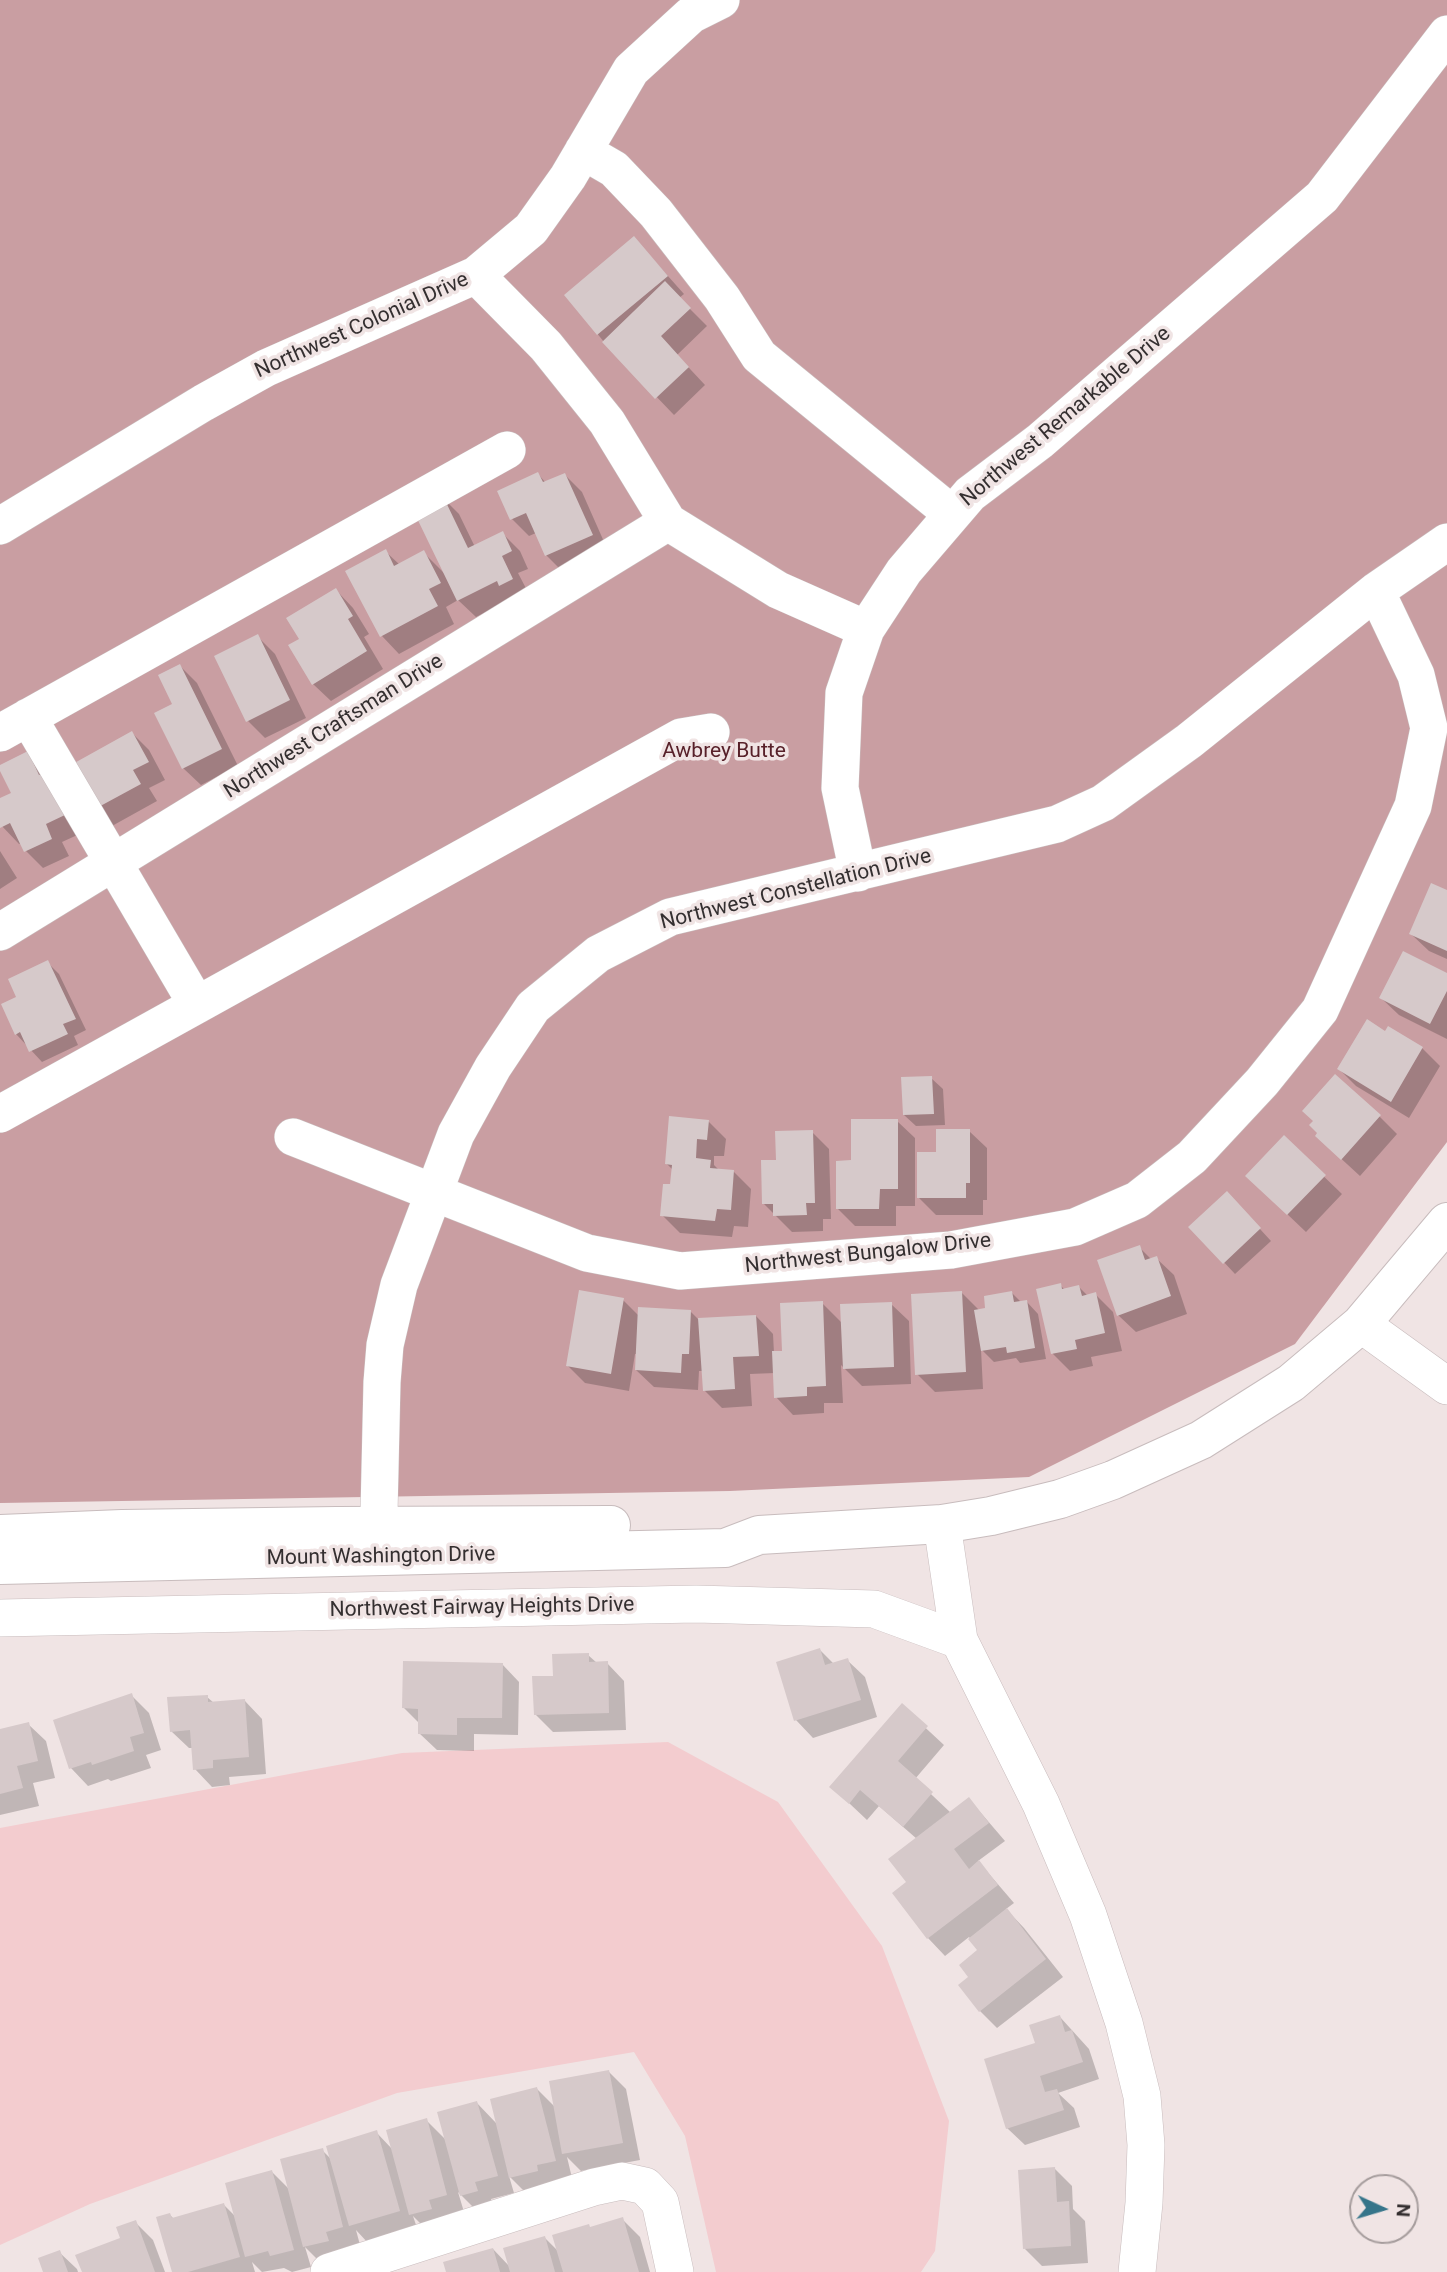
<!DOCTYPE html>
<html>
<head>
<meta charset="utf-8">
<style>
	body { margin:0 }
	#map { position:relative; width:1447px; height:2272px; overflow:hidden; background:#f0e4e4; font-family:Roboto,sans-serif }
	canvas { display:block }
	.north { position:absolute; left:1349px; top:2174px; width:70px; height:70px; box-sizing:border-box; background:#f0e4e4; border:2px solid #a59c9c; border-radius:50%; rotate:94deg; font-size:19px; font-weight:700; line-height:28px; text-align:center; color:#342f30 }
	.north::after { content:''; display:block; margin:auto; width:24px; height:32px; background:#36758a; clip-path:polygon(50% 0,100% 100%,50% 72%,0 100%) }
</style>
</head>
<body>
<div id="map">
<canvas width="1447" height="2272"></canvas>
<div class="north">N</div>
</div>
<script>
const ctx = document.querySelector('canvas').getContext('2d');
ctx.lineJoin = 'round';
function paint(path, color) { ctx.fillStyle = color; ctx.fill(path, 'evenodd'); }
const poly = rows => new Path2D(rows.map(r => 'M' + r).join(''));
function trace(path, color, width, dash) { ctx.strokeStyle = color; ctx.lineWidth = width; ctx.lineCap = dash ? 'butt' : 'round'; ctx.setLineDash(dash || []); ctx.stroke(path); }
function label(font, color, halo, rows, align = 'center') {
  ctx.font = font + ' Roboto,sans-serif'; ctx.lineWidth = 7; ctx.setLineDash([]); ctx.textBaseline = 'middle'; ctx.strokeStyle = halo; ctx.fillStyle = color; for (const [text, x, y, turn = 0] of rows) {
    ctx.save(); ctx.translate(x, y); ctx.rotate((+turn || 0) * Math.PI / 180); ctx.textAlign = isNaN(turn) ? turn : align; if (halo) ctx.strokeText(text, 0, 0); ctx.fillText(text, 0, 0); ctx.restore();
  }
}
const green = poly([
	[668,1742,778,1802,882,1946,949,2121,935,2251,921,2272,716,2272,685,2136,634,2052,397,2093,90,2204,0,2245,0,1828,402,1753]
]);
const forest = poly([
	[0,0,1447,0,1447,1142,1295,1344,1029,1477,730,1491,0,1503]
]);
const shadow = poly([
	[634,238,684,294,679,298,707,326,677,355,705,385,674,415,604,342,567,296],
	[538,474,546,483,565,475,582,492,609,553,564,573,546,555,536,533,529,536,512,519],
	[441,496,459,514,475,547,502,533,520,551,528,569,518,573,530,596,514,599,476,617,458,600,446,607,454,624,399,654,382,636,347,572,385,551,400,565,424,553,446,575],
	[336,590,353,608,369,634,364,637,383,669,331,701,313,684,301,640],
	[257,636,275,654,306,718,265,738,248,721],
	[180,666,197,683,238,766,201,785,183,768,175,705],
	[132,733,149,750,165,780,149,788,157,801,112,826,95,809],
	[27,753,84,832,62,842,69,856,43,868,26,851,22,843,19,844,0,824,0,800,13,794,0,767],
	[0,851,17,878,0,889],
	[1447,892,1447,959,1429,951,1411,934],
	[48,963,59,974,86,1030,74,1036,78,1045,42,1062,16,1034,19,997],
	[1447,975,1447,1039,1399,1015,1381,998],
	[1389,1028,1422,1048,1440,1066,1409,1118,1356,1086,1339,1069,1386,1033],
	[931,1078,943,1089,945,1125,916,1126,904,1115],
	[1379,1116,1397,1134,1360,1176,1335,1153],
	[708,1121,726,1139,724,1156,714,1156,714,1165,719,1170,733,1171,751,1189,748,1227,734,1226,732,1237,680,1233,662,1215,672,1186,673,1170,667,1164],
	[897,1121,915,1138,915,1206,896,1206,896,1226,855,1226,838,1209,853,1162],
	[969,1131,987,1148,987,1200,983,1200,983,1215,936,1215,919,1198,938,1154],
	[812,1132,829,1149,831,1219,823,1219,823,1231,792,1232,764,1204,778,1161],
	[1284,1138,1342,1194,1306,1232,1265,1193],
	[1238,1205,1271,1241,1235,1274,1191,1227],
	[1139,1247,1152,1260,1156,1258,1174,1275,1187,1314,1136,1332,1118,1315],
	[1060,1285,1065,1290,1079,1287,1088,1296,1095,1294,1113,1312,1122,1351,1091,1357,1093,1366,1070,1371,1053,1354],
	[962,1293,980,1311,987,1309,1012,1293,1022,1303,1027,1302,1038,1314,1046,1359,1020,1363,1016,1358,994,1362,981,1349,983,1389,935,1392,917,1374],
	[623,1300,639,1316,691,1312,699,1320,756,1316,773,1334,774,1353,784,1353,822,1303,843,1324,891,1304,909,1321,911,1384,862,1386,841,1365,843,1403,824,1403,824,1413,793,1415,776,1397,775,1373,750,1374,752,1406,722,1408,704,1390,703,1371,699,1371,698,1390,654,1387,636,1370,637,1354,635,1354,629,1391,585,1383,568,1366],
	[820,1650,834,1664,847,1660,865,1677,877,1717,813,1738,796,1720],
	[588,1655,597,1663,607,1663,624,1681,626,1730,553,1732,535,1714,555,1678],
	[502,1664,519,1682,518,1735,474,1734,474,1751,437,1750,419,1733,420,1724,404,1708],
	[131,1695,149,1713,161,1750,146,1755,151,1768,111,1781,108,1779,88,1786,71,1768],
	[207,1697,214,1703,245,1701,262,1719,266,1774,229,1777,230,1785,212,1787,195,1769,193,1748,189,1748,171,1731],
	[902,1706,944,1745,915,1779,951,1813,969,1799,1005,1841,978,1861,1014,1903,1006,1909,1024,1928,1063,1977,997,2028,980,2011,971,1977,980,1951,969,1937,945,1956,928,1938,909,1883,917,1839,879,1806,867,1820,832,1787],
	[28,1724,46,1741,55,1778,33,1783,39,1806,0,1815,0,1731],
	[1060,2017,1089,2049,1099,2079,1058,2093,1074,2108,1080,2127,1025,2145,1007,2128,1037,2044],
	[609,2072,626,2089,640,2160,581,2171,567,2157,572,2178,528,2195,509,2176,514,2193,491,2199,494,2208,479,2213,458,2192,464,2212,428,2231,413,2216,417,2228,368,2243,356,2230,360,2245,322,2264,305,2247,311,2267,292,2272,284,2268,262,2272,252,2262,255,2272,173,2272,170,2215,174,2219,224,2205,236,2217,272,2172,290,2190,322,2150,331,2159,376,2132,393,2150,426,2120,447,2141,476,2102,497,2124,537,2089,555,2107],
	[1055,2169,1072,2186,1073,2209,1085,2221,1088,2263,1042,2266,1025,2249],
	[622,2219,640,2237,650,2272,447,2272,493,2249,510,2267,544,2237,559,2252,591,2228],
	[135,2222,153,2240,165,2272,83,2272,122,2239],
	[59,2252,77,2269,78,2272,44,2272]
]);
const building = poly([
	[634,236,668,276,597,335,564,295],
	[665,281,691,308,661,336,689,367,655,399,602,342],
	[538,472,543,482,565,473,593,535,545,556,526,513,510,520,497,491],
	[442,494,468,548,503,531,512,551,502,556,513,579,499,586,497,581,457,601,412,508],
	[386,549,394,566,424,550,441,583,429,589,438,606,380,637,345,571],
	[336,588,353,616,348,619,367,651,312,685,288,645,299,639,286,618],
	[258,634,290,700,246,722,214,656],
	[180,664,222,749,182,769,154,713,172,704,158,675],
	[132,731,149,762,133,770,141,784,93,810,69,766],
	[28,751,39,775,47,772,67,814,46,824,52,839,24,852,10,823,0,828,0,798,11,793,0,771,0,765],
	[1431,883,1447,890,1447,951,1409,934],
	[1403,951,1447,973,1447,991,1430,1024,1379,998],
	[48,960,76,1019,63,1024,68,1034,29,1052,20,1032,15,1035,1,1004,16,997,8,979],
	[1367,1019,1385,1031,1388,1026,1423,1047,1391,1102,1337,1069],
	[1335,1074,1381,1115,1341,1160,1315,1136,1317,1133,1309,1125,1313,1121,1302,1111],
	[932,1076,934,1114,903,1115,901,1077],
	[669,1116,709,1120,707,1140,697,1139,696,1158,711,1160,710,1168,734,1170,731,1210,717,1209,715,1221,660,1216,663,1184,670,1184,672,1165,665,1164],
	[851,1119,898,1119,898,1189,880,1189,879,1209,836,1209,836,1161,851,1160],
	[936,1129,970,1129,970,1183,966,1183,966,1198,917,1198,917,1152,936,1152],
	[813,1130,815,1203,806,1203,807,1215,773,1216,773,1204,762,1204,761,1160,776,1160,775,1131],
	[1284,1135,1326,1175,1287,1215,1245,1176],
	[1227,1191,1261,1228,1223,1264,1188,1227],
	[1140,1245,1145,1260,1157,1256,1171,1296,1117,1316,1097,1260],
	[1061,1283,1062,1289,1079,1285,1082,1296,1096,1292,1105,1333,1075,1340,1077,1349,1051,1354,1036,1289],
	[579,1290,624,1298,611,1374,566,1366],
	[962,1291,966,1372,915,1375,911,1294],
	[1012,1291,1014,1302,1027,1300,1035,1348,1007,1353,1006,1347,981,1351,974,1310,985,1308,984,1296],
	[823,1301,826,1386,807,1387,807,1396,774,1398,772,1351,782,1351,780,1303],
	[892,1302,894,1367,843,1369,840,1304],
	[638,1307,691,1310,689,1354,682,1354,681,1373,635,1370],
	[756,1315,759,1356,733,1357,735,1389,703,1391,698,1318],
	[820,1648,825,1665,848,1658,861,1700,794,1721,776,1662],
	[589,1653,589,1662,608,1661,609,1713,534,1715,532,1676,553,1676,552,1654],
	[403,1661,503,1663,502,1718,457,1718,457,1735,418,1734,418,1709,402,1708],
	[132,1693,144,1733,130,1737,134,1751,92,1765,91,1762,69,1769,53,1720],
	[208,1695,208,1702,245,1699,249,1757,213,1760,213,1768,193,1770,190,1730,170,1732,167,1697],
	[902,1703,928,1726,898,1761,933,1792,903,1827,860,1790,849,1804,829,1787],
	[29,1722,38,1761,17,1766,23,1788,0,1794,0,1729],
	[969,1797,989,1823,954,1849,969,1869,979,1860,998,1885,927,1939,892,1893,906,1882,888,1859],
	[1007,1908,1046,1959,979,2012,958,1985,968,1977,959,1965,977,1950,968,1939],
	[1060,2015,1065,2032,1072,2030,1083,2062,1040,2076,1045,2092,1057,2089,1064,2110,1006,2129,984,2059,1035,2043,1029,2025],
	[609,2070,623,2143,562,2154,549,2081],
	[537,2087,556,2161,537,2165,538,2171,509,2178,490,2099],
	[477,2101,498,2176,475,2182,478,2191,460,2196,437,2112],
	[427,2118,447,2195,429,2200,432,2209,409,2215,386,2130],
	[377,2130,400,2211,349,2226,326,2146],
	[323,2148,343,2227,326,2232,329,2241,303,2247,280,2159],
	[1055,2167,1057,2202,1069,2201,1071,2246,1023,2249,1018,2170],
	[272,2170,294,2250,270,2256,268,2251,245,2257,225,2183],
	[224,2203,240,2257,188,2272,172,2272,156,2217,170,2213,172,2218],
	[623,2217,639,2272,563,2272,552,2235,589,2224,590,2227],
	[136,2220,155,2272,82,2272,75,2255,120,2238,116,2227],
	[545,2236,555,2272,510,2272,503,2248],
	[493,2248,500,2272,446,2272,443,2262],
	[60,2250,68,2272,43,2272,38,2258]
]);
const minor = poly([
	[583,151,614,169,656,213,722,298,759,356,952,514],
	[476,275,546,346,607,422,668,522,778,590,866,629],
	[0,526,203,403,266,368,476,275,531,229,568,177,631,70,691,15,721,0],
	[28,717,197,1005],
	[0,733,507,450],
	[858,873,840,788,844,693,866,629,904,571,970,494,1040,441,1322,197,1447,34],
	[0,932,668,522],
	[0,1114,681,737,711,732],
	[293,1137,587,1253,680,1271,951,1250,1075,1227,1137,1200,1192,1157,1262,1082,1320,1010,1413,806,1429,728,1416,675,1376,591],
	[1361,1324,1447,1386],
	[378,1556,382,1382,385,1345,399,1285,456,1134,493,1067,533,1007,598,954,670,917,1057,824,1103,803,1189,741,1376,591,1447,542],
	[0,1618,696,1604,874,1609,959,1640,942,1524],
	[959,1640,1041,1804,1088,1915,1124,2023,1142,2096,1146,2145,1144,2203,1137,2272],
	[329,2272,594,2187,622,2181,645,2186,660,2202,675,2272]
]);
const major = poly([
	[0,1534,122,1529,337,1526,611,1525],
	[0,1565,725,1548,759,1535,942,1524,991,1516,1060,1499,1113,1480,1201,1440,1291,1383,1361,1324,1447,1222]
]);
const streetNames = [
	["Northwest Colonial Drive",362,326,-24],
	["Northwest Remarkable Drive",1066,417,-40],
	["Northwest Craftsman Drive",334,727,-32],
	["Northwest Constellation Drive",796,890,-14],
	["Northwest Bungalow Drive",868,1254,-6],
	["Mount Washington Drive",381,1557,-1],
	["Northwest Fairway Heights Drive",482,1608,-1]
];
const parkNames = [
	["Awbrey Butte",724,752]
];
paint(green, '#f3cccf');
paint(forest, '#c99ea2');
paint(shadow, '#0003');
paint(building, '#d6c9ca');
trace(minor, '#c8bcbd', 38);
trace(major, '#c8bcbd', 40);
trace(minor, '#fff', 37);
trace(major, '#fff', 38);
label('21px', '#342f30', '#f0e4e4', streetNames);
label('21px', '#572029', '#f0e4e4', parkNames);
</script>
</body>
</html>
